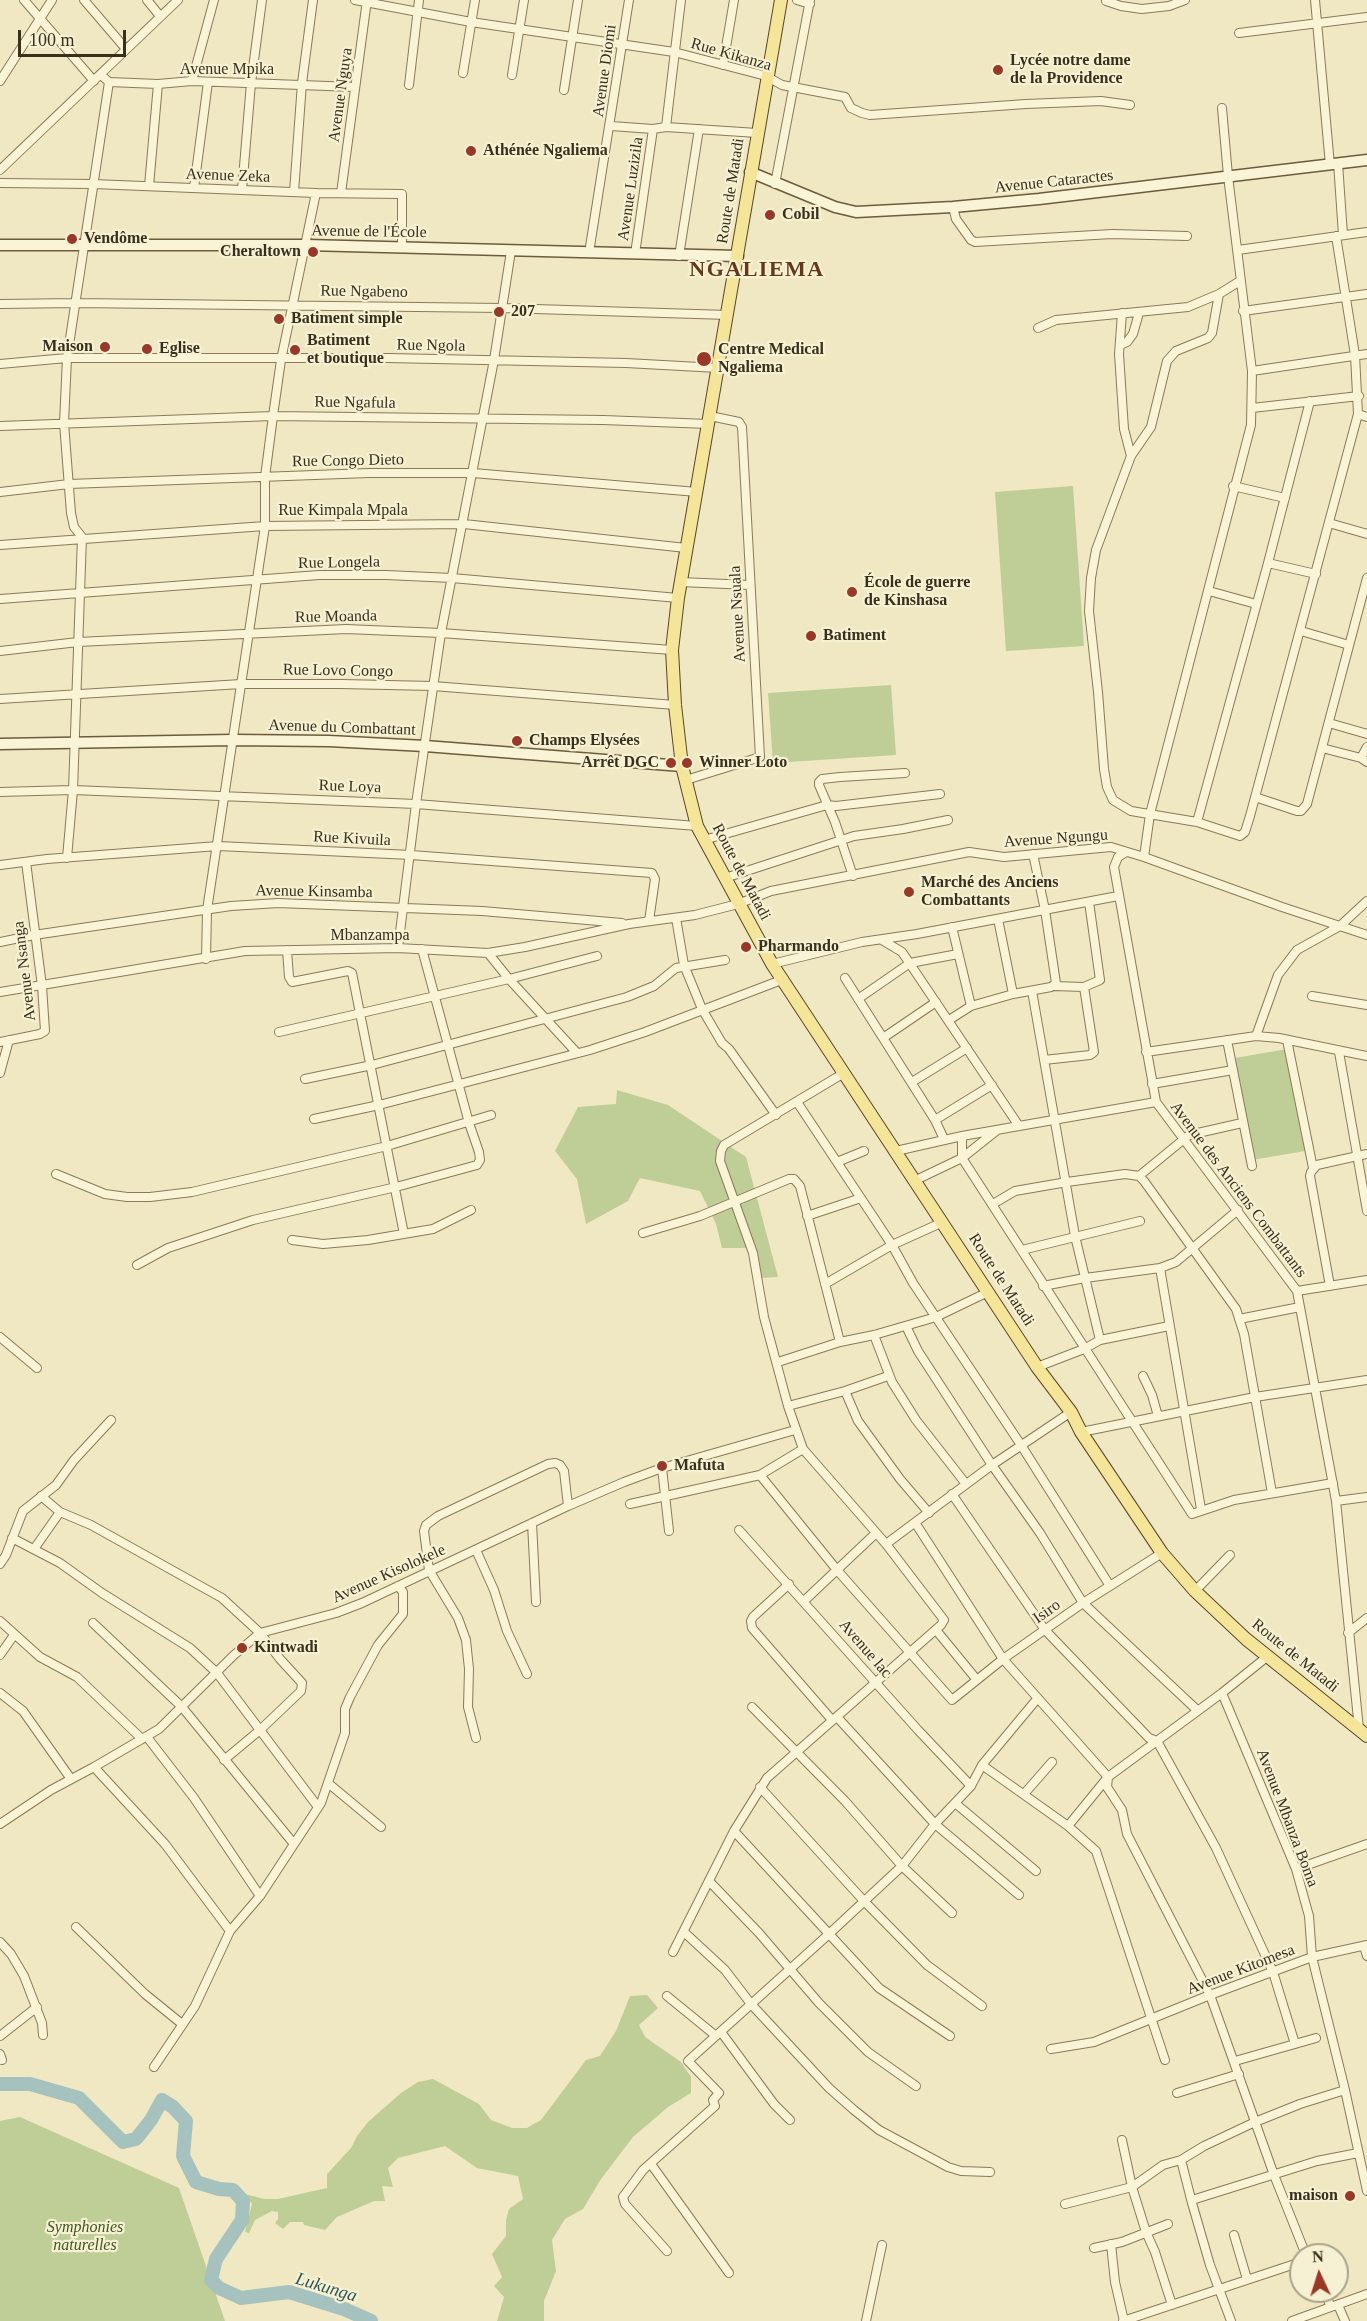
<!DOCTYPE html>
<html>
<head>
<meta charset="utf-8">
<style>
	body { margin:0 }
	#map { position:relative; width:1367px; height:2321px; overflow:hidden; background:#efe8c2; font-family:"Times New Roman",serif }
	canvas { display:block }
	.north { position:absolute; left:1289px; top:2243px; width:60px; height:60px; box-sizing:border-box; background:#f6f1d2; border:2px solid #aaa38a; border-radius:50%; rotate:356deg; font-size:16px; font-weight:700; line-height:24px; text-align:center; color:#392f1d }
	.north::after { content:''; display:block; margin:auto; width:21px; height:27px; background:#9a3727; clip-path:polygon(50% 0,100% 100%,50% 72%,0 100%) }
	.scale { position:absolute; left:18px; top:30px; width:108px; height:27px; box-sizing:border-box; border:3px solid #392f1d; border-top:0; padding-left:8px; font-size:18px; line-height:21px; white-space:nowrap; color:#392f1d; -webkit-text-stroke:4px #f6f1d2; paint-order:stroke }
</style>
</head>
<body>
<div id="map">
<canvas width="1367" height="2321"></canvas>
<div class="north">N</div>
<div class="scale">100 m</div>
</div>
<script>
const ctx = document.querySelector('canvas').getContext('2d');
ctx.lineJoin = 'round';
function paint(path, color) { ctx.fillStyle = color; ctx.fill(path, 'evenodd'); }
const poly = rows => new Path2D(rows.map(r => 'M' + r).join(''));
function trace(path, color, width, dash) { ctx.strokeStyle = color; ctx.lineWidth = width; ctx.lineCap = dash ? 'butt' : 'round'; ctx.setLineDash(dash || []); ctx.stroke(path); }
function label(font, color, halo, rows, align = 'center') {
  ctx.font = font + ' "Times New Roman",serif'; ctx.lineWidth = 4.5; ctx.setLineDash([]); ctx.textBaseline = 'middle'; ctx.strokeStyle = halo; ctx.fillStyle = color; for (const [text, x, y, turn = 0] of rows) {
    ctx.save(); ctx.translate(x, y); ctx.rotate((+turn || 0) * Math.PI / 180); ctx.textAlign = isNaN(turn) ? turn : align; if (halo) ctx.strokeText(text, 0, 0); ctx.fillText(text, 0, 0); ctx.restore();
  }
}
const green = poly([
	[1073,486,1084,646,1006,651,995,492],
	[891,685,896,755,773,763,768,693],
	[1287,1049,1305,1151,1252,1160,1235,1058],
	[617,1090,668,1105,746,1157,778,1277,760,1278,754,1248,722,1248,716,1224,700,1191,640,1178,628,1201,586,1224,577,1179,555,1151,578,1107,616,1104],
	[647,1995,658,2008,639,2025,645,2037,681,2062,691,2077,691,2093,668,2107,633,2137,601,2179,583,2209,565,2219,552,2240,556,2271,544,2301,544,2321,497,2321,504,2297,494,2286,502,2277,492,2254,506,2236,506,2220,509,2209,523,2199,518,2176,477,2168,445,2146,398,2158,388,2168,393,2187,382,2186,385,2201,374,2201,337,2217,325,2230,304,2225,303,2222,290,2222,283,2229,275,2223,278,2219,278,2212,272,2211,255,2220,249,2233,245,2232,252,2204,245,2194,264,2199,278,2199,327,2188,327,2174,351,2148,357,2136,368,2122,401,2093,418,2082,433,2079,479,2104,491,2120,512,2128,527,2128,541,2120,586,2060,600,2056,616,2031,630,1996],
	[20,2117,179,2188,225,2321,0,2321,0,2121]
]);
const river = poly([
	[0,2084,30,2084,79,2098,123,2142,136,2139,151,2120,162,2100,173,2107,186,2121,183,2156,196,2182,219,2189,233,2190,243,2201,242,2220,216,2259,211,2280,219,2288,241,2298,289,2292,344,2309,371,2321]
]);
const street = poly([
	[24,0,94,81],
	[84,0,126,49],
	[147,0,160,16],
	[355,0,471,22,674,52,766,76,782,85,845,97,851,108,862,113,870,115,1026,104,1101,101,1130,105],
	[797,0,810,4],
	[1315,0,1330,165],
	[1106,1,1121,6,1142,9,1169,6,1185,0],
	[1239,33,1367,17],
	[723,65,734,0],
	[463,73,475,0],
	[101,75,109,82,158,84,192,81,355,87],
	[512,75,524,0],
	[0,81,52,0],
	[192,81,214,0],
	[409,85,419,0],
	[564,90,578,0],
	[611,126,653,129,666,127,757,133],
	[666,127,681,0],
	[1338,163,1343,235],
	[0,170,178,0],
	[0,183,93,184,316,193,402,194,402,248],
	[775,184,810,0],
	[149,186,158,84],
	[194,188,208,82],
	[242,190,251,83,262,0],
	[294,192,302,83,313,0],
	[341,193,367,0],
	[953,207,956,219,971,240,975,242,1112,234,1187,236],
	[1238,250,1367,232],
	[589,253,629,0],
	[635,254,653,129],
	[679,256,699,129],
	[1219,294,1212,333,1208,338,1176,351,1167,361,1151,427,1131,456,1096,550,1091,578,1089,611,1098,692,1104,769,1107,787,1113,800,1131,811,1197,822,1240,836,1245,832,1250,816,1358,414,1355,355,1336,236],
	[0,304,76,303,503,308,728,315],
	[1243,311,1367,294],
	[1122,313,1119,354,1124,429,1131,456],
	[1038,328,1056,320,1188,307,1219,294,1240,281],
	[1120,345,1127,342,1133,334,1139,313],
	[0,364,67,358,388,358,626,363,718,368],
	[1252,371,1367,354],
	[1252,408,1359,396],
	[1358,414,1367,417],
	[0,426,273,416,603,420,709,424],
	[1233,486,1285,498],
	[0,492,69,484,369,473,473,473,697,492],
	[1329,523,1367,534],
	[0,545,265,526,464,524,686,548],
	[1268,563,1316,574],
	[680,582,750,585],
	[1209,591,1256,604],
	[0,599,319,575,386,575,452,578,678,598],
	[1301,631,1349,645],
	[0,651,78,642,346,629,441,633,672,650],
	[0,699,241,684,341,684,433,686,675,705],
	[1329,723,1367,734],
	[1322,748,1361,758,1367,762],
	[1361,758,1367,747],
	[686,780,760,757,742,427,739,422,710,416],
	[0,792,73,790,416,804,697,826],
	[1255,797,1297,811,1301,811,1307,804,1367,578],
	[1197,822,1268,563,1310,401],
	[704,840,827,805,836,806,940,794],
	[1126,852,1118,857,1114,867,1156,1102,1297,1291,1336,1501,1359,1729],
	[1144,857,1150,814,1251,425,1252,371,1228,176,1222,108],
	[67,858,73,790,82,537,74,527,71,513,64,423,67,358,109,82],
	[0,865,47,859,218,846,411,855,652,873,655,879,649,921],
	[853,876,835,822,819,785,819,782,822,779,840,777,905,773],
	[725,878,854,836,903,829,948,820],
	[676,918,684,965,702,1009,722,1043,729,1049,776,1115],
	[998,919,1013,994],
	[952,927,971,1006],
	[882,940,902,952,1019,1126],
	[0,942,34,935,231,906,278,903,482,911,622,923],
	[398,948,416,804,441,633,494,360,511,251],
	[287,950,289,977,292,982,348,971,352,973,404,1234],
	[488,953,509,979,577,1053],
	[206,959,207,910,265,526,265,477,273,416,281,360,316,193],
	[772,964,862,942,917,934,1118,896],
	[845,978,935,1120,944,1139],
	[1054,986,1084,987,1100,980,1089,902],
	[1032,991,1075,1236,1100,1340],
	[0,992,245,951,398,948,488,953,525,947,629,924,695,915,738,904,771,891,969,852,1004,857,1111,847,1144,857,1282,907,1367,935],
	[1312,996,1367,1005],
	[858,999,910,963,958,954],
	[949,1020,971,1006,1013,994,1051,987,1056,983,1045,910,1033,854],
	[279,1032,509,979,597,956],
	[1256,1036,1278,975,1297,950,1340,926,1367,901],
	[883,1038,936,1002],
	[1227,1040,1252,1166],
	[1287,1040,1313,1168],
	[0,1042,40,1034,45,1031,42,986,26,862],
	[1146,1052,1256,1036,1279,1038,1367,1056],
	[1339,1052,1367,1211],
	[1044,1060,1090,1055,1094,1052,1084,987],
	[0,1073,9,1040],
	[305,1079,372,1065,627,997,654,986,676,968,725,960],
	[912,1082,967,1048],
	[1152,1084,1233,1070],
	[797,1102,892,1245,913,1283,1021,1445,1110,1586],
	[314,1119,379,1105,590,1050,645,1032,784,979],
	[935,1120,992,1085],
	[962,1136,962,1158,1192,1514,1234,1500,1333,1483],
	[896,1151,962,1136,1156,1102],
	[837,1162,864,1151],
	[56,1174,105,1194,127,1197,150,1197,192,1192,387,1146,491,1115],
	[1139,1176,1189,1135,1242,1123],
	[916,1180,962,1158,996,1131],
	[993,1204,1015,1191,1067,1182,1125,1174,1139,1176,1144,1181,1236,1309,1244,1334,1272,1493],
	[807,1216,861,1198],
	[643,1233,700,1216,789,1179,794,1179,800,1186,840,1342],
	[292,1240,323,1244,368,1240,433,1229,471,1210],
	[1022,1250,1140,1221],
	[137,1265,168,1248,253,1220,396,1187,477,1165,480,1160,479,1152,469,1123,422,949],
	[1160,1268,1201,1509],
	[825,1284,892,1245,943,1222],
	[1043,1286,1085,1278,1160,1268,1176,1262,1238,1210],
	[1330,1286,1310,1176,1311,1172,1317,1165,1367,1154],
	[1297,1291,1367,1280],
	[1239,1319,1300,1307],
	[906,1326,918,1351,992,1465,1040,1533,1083,1603,1197,1710],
	[874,1335,892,1382,916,1420,966,1484],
	[0,1337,37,1368],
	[778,1362,840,1342,874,1335,936,1317,988,1292],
	[1037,1367,1084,1349,1100,1340,1169,1326],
	[1143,1376,1152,1395,1158,1416],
	[845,1391,858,1421,900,1479,929,1513],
	[788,1406,845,1391,888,1376],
	[1081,1432,1255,1397,1367,1380],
	[662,1468,669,1531],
	[760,1475,837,1570,952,1700,1003,1659,1083,1603,1162,1553],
	[952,1494,1045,1630,1149,1738,1157,1741,1216,1848,1273,1972,1295,2044],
	[41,1496,60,1512,91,1525,222,1598,260,1633,280,1659,302,1683,301,1691,260,1730,224,1760],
	[1336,1501,1367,1497],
	[630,1504,760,1475,803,1449],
	[532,1523,536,1602],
	[916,1524,1003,1659,1108,1777,1107,1787,1122,1810,1127,1834,1210,1995,1274,2175,1306,2255],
	[739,1530,918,1730,971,1786],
	[12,1538,60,1563,102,1593,190,1648,217,1673,318,1807],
	[886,1544,992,1465,1071,1412],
	[34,1549,60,1512],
	[476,1550,494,1590,507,1631,527,1674],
	[0,1564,6,1555,23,1511,56,1485,74,1460,111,1420],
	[789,1584,753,1617,751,1621,752,1628,832,1720],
	[1195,1591,1230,1555],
	[804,1601,876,1533],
	[0,1621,40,1657,77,1677,142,1739],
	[93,1623,182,1707,294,1844],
	[936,1630,977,1680],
	[1348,1633,1367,1618],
	[0,1655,14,1635],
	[0,1693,23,1711,71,1779],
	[1222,1693,1296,1869,1309,1916,1312,1957,1345,2090,1367,2191],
	[752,1707,845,1801,902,1866,952,1913],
	[837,1717,935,1824,1019,1895],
	[147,1737,194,1798,260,1896],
	[476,1738,468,1707,469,1669,466,1640,458,1618,429,1570,424,1531,426,1525,438,1516,548,1464,555,1463,560,1465,564,1471,568,1506],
	[982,1765,1068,1826,1096,1851,1165,2060],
	[94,1767,165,1844,230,1931],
	[328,1783,381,1827],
	[760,1787,863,1900,927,1965,982,2006],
	[1024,1794,1052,1762],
	[955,1803,1036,1871],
	[0,1824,51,1790,94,1767,159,1729,234,1655,260,1633,336,1613,362,1603,568,1506,624,1482,662,1468,795,1430],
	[1068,1826,1108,1777,1222,1693,1268,1656],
	[734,1831,879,1988,950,2036],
	[1296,1869,1367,1844],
	[710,1882,759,1933,819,2003,868,2052,916,2086],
	[76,1927,145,1994,182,2024],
	[684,1932,725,1970,751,2004,829,2088,854,2110,879,2130,948,2167,961,2171,990,2172],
	[0,1942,11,1954,24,1976,42,2023,43,2035],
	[1364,1946,1367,1956],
	[673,1952,734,1831,767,1778,941,1625,944,1620,886,1544,803,1449,788,1406,764,1317,753,1253,720,1161,721,1151,724,1145,844,1073],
	[667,1996,716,2036],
	[721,2032,774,2104,790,2120],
	[0,2036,37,2007],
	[1051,2049,1094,2042,1210,1995,1312,1957,1367,1945],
	[0,2054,2,2060],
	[1235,2061,1316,2038],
	[154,2067,195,2006,230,1931,260,1896,321,1803,345,1733,345,1709,350,1697,378,1645,403,1614,403,1592,398,1586],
	[1177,2093,1239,2074],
	[1122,2140,1132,2187,1146,2232,1155,2252,1172,2305],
	[1181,2160,1192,2203,1210,2265,1231,2321],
	[651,2164,729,2273],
	[1192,2200,1317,2161,1358,2153],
	[1065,2204,1132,2187,1163,2165,1181,2160,1204,2146,1255,2122,1300,2104,1345,2090],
	[1234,2235,1247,2279],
	[1111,2244,1115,2282,1124,2321],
	[1094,2248,1122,2242,1168,2224],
	[667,2251,625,2204,623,2197,643,2170,715,2106,713,2100,719,2093,688,2061,829,1934,902,1866,935,1824,971,1786,982,1765,1037,1699],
	[1324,2291,1331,2307],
	[1338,2305,1345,2321],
	[866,2321,882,2245],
	[1123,2321,1301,2262],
	[1292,2321,1367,2294]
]);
const secondary = poly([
	[750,172,835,207,856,212,953,207,1039,199,1367,160],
	[0,245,306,245,738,256],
	[0,744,233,740,329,741,425,746,682,766]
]);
const primary = poly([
	[781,0,678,598,672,650,675,705,682,766,697,826,772,964,1037,1367,1071,1412,1081,1432,1162,1553,1195,1591,1246,1639,1367,1736]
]);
const markers = [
	[998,70,6,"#9a3727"],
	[471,151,6,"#9a3727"],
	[770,215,6,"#9a3727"],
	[72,239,6,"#9a3727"],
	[313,252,6,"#9a3727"],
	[499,312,6,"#9a3727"],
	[279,319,6,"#9a3727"],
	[105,347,6,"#9a3727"],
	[147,349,6,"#9a3727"],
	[295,350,6,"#9a3727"],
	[704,359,8,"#9a3727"],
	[852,592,6,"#9a3727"],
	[811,636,6,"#9a3727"],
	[517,741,6,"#9a3727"],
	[671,763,6,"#9a3727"],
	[687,763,6,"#9a3727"],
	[909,892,6,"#9a3727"],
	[746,947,6,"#9a3727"],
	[662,1466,6,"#9a3727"],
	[242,1648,6,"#9a3727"],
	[1350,2196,6,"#9a3727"]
];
const streetNames = [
	["Rue Kikanza",731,55,16],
	["Avenue Mpika",227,70],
	["Avenue Diomi",605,71,-82],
	["Avenue Nguya",341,95,-82],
	["Avenue Zeka",228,176,2],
	["Avenue Cataractes",1054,182,-6],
	["Avenue Luzizila",631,189,-82],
	["Route de Matadi",731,191,-81],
	["Avenue de l'École",369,232,1],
	["Rue Ngabeno",364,292,1],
	["Rue Ngola",431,346,1],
	["Rue Ngafula",355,403,1],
	["Rue Congo Dieto",348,461,-1],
	["Rue Kimpala Mpala",343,511],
	["Rue Longela",339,563,-1],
	["Avenue Nsuala",738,614,-93],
	["Rue Moanda",336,617,-1],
	["Rue Lovo Congo",338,671,1],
	["Avenue du Combattant",342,728,2],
	["Rue Loya",350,787,2],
	["Rue Kivuila",352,839,3],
	["Avenue Ngungu",1056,839,-4],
	["Route de Matadi",741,872,62],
	["Avenue Kinsamba",314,892,1],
	["Mbanzampa",370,936],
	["Avenue Nsanga",25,971,-97],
	["Avenue des Anciens Combattants",1238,1190,53],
	["Route de Matadi",1001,1280,57],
	["Avenue Kisolokele",389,1574,-24],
	["Isiro",1047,1612,-35],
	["Avenue lac",865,1649,49],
	["Route de Matadi",1295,1656,39],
	["Avenue Mbanza Boma",1287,1818,69],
	["Avenue Kitomesa",1241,1970,-21]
];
const poiNames = [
	["Lycée notre dame",1010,61],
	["de la Providence",1010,79],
	["Athénée Ngaliema",483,151],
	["Cobil",782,215],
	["Vendôme",84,239],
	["Cheraltown",301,252,"right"],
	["207",511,312],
	["Batiment simple",291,319],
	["Batiment",307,341],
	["et boutique",307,359],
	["Maison",93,347,"right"],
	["Eglise",159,349],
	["Centre Medical",718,350],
	["Ngaliema",718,368],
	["École de guerre",864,583],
	["de Kinshasa",864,601],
	["Batiment",823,636],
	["Champs Elysées",529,741],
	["Arrêt DGC",659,763,"right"],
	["Winner Loto",699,763],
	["Marché des Anciens",921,883],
	["Combattants",921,901],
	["Pharmando",758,947],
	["Mafuta",674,1466],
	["Kintwadi",254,1648],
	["maison",1338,2196,"right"]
];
const parkNames = [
	["Symphonies",85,2228],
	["naturelles",85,2246]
];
const waterNames = [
	["Lukunga",326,2288,17]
];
const districtNames = [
	["NGALIEMA",757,270]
];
paint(green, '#bfce96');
trace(river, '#a5c2be', 14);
trace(street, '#8a7a59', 10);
trace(secondary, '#6c5b3c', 13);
trace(primary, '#57472d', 14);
trace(street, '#faf4d6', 8);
trace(secondary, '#faf4d6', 10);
trace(primary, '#f4e599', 12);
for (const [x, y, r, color] of markers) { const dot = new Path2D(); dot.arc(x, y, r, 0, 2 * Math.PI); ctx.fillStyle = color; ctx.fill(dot); trace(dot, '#f6f1d2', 2); }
label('16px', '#392f1d', '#f6f1d2', streetNames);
label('bold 16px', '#392f1d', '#f6f1d2', poiNames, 'left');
label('italic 16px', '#425623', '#f6f1d2', parkNames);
label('italic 18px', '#2c5659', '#f6f1d2', waterNames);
ctx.letterSpacing = '1.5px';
label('bold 22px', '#67371c', '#f6f1d2', districtNames);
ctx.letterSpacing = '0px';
</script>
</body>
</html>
